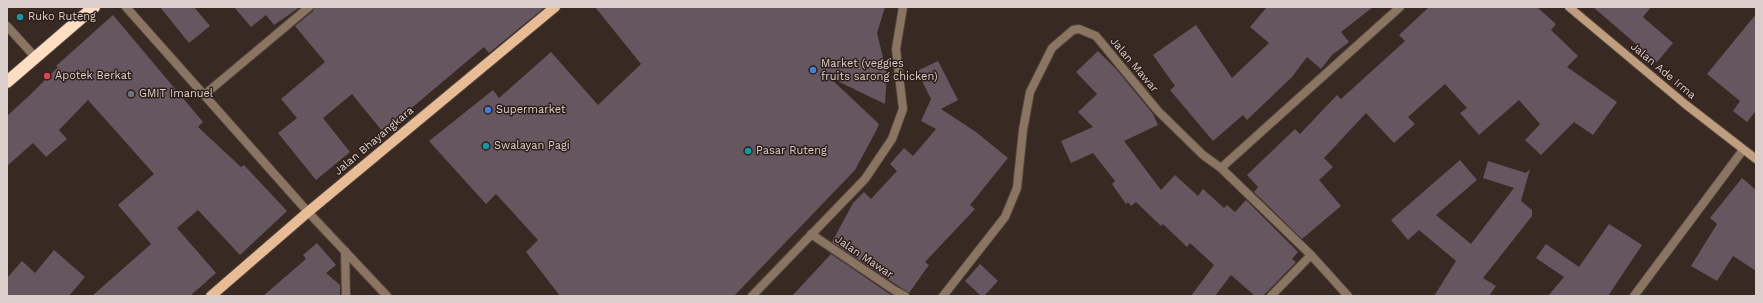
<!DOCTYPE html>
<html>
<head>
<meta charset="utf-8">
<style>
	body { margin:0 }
	#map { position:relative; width:1763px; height:303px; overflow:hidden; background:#392923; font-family:"Work Sans",sans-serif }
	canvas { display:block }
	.frame { position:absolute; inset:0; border:8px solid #dacfcb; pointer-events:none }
</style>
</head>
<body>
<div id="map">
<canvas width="1763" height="303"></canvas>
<div class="frame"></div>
</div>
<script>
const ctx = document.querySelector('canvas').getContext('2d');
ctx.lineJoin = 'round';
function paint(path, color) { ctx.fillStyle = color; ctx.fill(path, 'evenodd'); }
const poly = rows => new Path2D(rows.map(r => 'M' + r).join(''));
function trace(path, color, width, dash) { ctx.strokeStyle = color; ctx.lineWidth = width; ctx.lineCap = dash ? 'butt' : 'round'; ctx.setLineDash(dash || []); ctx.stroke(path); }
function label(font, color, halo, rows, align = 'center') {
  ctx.font = font + ' "Work Sans",sans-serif'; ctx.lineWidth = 3; ctx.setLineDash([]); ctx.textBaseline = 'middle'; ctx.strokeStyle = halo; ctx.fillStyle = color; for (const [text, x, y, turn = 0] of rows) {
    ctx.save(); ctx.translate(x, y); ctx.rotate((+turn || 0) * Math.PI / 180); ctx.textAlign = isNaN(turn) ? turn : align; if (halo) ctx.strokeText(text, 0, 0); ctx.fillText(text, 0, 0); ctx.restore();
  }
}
const building = poly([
	[160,7,194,7,210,26,189,43],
	[234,7,300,7,274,25,266,15,251,27],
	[314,7,545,7,489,53,484,47,383,132,352,94,323,118,350,152,316,180,278,133,297,118,281,99,325,62,295,26,313,11],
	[595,7,885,7,877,33,887,74,885,104,829,77,879,124,876,131,855,170,734,296,560,296,526,252,538,240,496,194,486,204,429,141,493,90,499,98,551,52,598,105,641,64],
	[1267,7,1373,7,1341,32,1349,42,1332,55,1321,69,1307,57,1292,77,1247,120,1243,115,1213,141,1170,90,1175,86,1153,55,1196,25,1232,78,1269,43,1250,27],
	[1429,7,1537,7,1556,24,1551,30,1578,56,1567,67,1617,102,1593,135,1574,122,1541,155,1525,140,1540,124,1519,100,1479,135,1460,113,1467,108,1445,84,1408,117,1415,124,1394,143,1366,113,1324,158,1333,167,1319,180,1341,206,1302,239,1254,192,1258,187,1247,175,1295,129,1300,134,1337,95,1341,99,1405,41,1399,35],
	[1593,7,1651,7,1643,17,1673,43,1657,62],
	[1756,14,1756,114,1755,112,1747,122,1733,111,1740,101,1707,74],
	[113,15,203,122,198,127,241,167,244,165,287,211,240,255,198,210,177,228,216,273,190,296,92,296,151,244,118,205,154,174,88,100,59,130,67,139,46,157,33,143,7,166,7,116,31,94,58,67,56,66],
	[1098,51,1116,69,1153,114,1158,125,1124,141,1161,190,1175,175,1198,196,1203,189,1224,208,1227,205,1235,212,1246,200,1298,252,1292,259,1296,262,1263,296,1255,296,1231,275,1215,296,1191,296,1214,265,1190,243,1187,247,1163,224,1161,226,1136,202,1131,206,1128,202,1126,204,1112,184,1115,181,1093,153,1071,163,1061,141,1093,127,1078,112,1097,94,1076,72],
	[938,61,958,100,941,109,976,132,1008,158,970,205,975,209,925,262,929,265,909,293,832,242,853,203,864,192,871,199,897,171,890,164,904,148,913,156,936,129,921,121,931,99,917,71],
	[1460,160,1477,180,1436,215,1471,244,1514,188,1483,178,1488,161,1526,173,1530,169,1521,201,1532,210,1532,216,1483,278,1496,286,1489,296,1434,296,1456,261,1419,230,1408,240,1391,220],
	[1742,178,1756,190,1756,271,1733,256,1717,281,1691,266,1717,224,1710,218],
	[1609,224,1642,245,1608,296,1548,296,1564,277,1536,258,1546,244,1579,267],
	[317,243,336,265,326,273,340,285,340,296,263,296,306,259,303,255],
	[54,250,85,277,69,296,7,296,7,278,22,261,35,273],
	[831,254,891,295,894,296,792,296],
	[980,264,998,281,984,296,981,296,965,281]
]);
const lane = poly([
	[7,26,36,58]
]);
const street = poly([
	[126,7,308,212,387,296],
	[204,95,309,7],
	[1221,168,1311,255,1271,296],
	[811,234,894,290,905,296],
	[345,251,346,296],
	[1311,255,1348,296],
	[752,296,865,179,892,139,903,109,896,49,903,7],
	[943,296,1005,217,1017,188,1023,130,1030,92,1052,48,1073,30,1079,29,1096,36,1158,111,1203,155,1221,168,1400,7],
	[1634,296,1743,150]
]);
const secondary = poly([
	[1569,7,1685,104,1756,159]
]);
const primary = poly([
	[211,296,308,212,555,7]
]);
const highway = poly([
	[7,82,94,7]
]);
const markers = [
	[20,17,4,"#0f9aa8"],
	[813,70,4,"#3f7fe0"],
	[47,76,4,"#e0444e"],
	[131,94,4,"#6b7280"],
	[488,110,4,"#3f7fe0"],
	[486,146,4,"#0f9aa8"],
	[748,151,4,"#0f9aa8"]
];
const poiNames = [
	["Ruko Ruteng",28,17],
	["Market (veggies",821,64],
	["fruits sarong chicken)",821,77],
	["Apotek Berkat",55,76],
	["GMIT Imanuel",139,94],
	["Supermarket",496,110],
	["Swalayan Pagi",494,146],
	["Pasar Ruteng",756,151]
];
const streetNames = [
	["Jalan Mawar",1134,65,50],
	["Jalan Ade Irma",1663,71,40],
	["Jalan Bhayangkara",374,141,-40],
	["Jalan Mawar",864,257,34]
];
paint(building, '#665660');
trace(lane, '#53443e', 10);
trace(street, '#53443e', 10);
trace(secondary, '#53443e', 10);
trace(primary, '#53443e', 12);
trace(highway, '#53443e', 14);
trace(lane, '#8a7562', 8);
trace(street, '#8a7562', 8);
trace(secondary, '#bf9e7f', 8);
trace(primary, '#e8bd95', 10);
trace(highway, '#fddec2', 12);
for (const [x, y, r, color] of markers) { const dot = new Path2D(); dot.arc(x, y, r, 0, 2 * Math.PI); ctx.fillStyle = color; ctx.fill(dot); trace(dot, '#2e1f1a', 1.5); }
label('11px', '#dacfcb', '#2e1f1a', poiNames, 'left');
label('11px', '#dacfcb', '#2e1f1a', streetNames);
</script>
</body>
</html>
